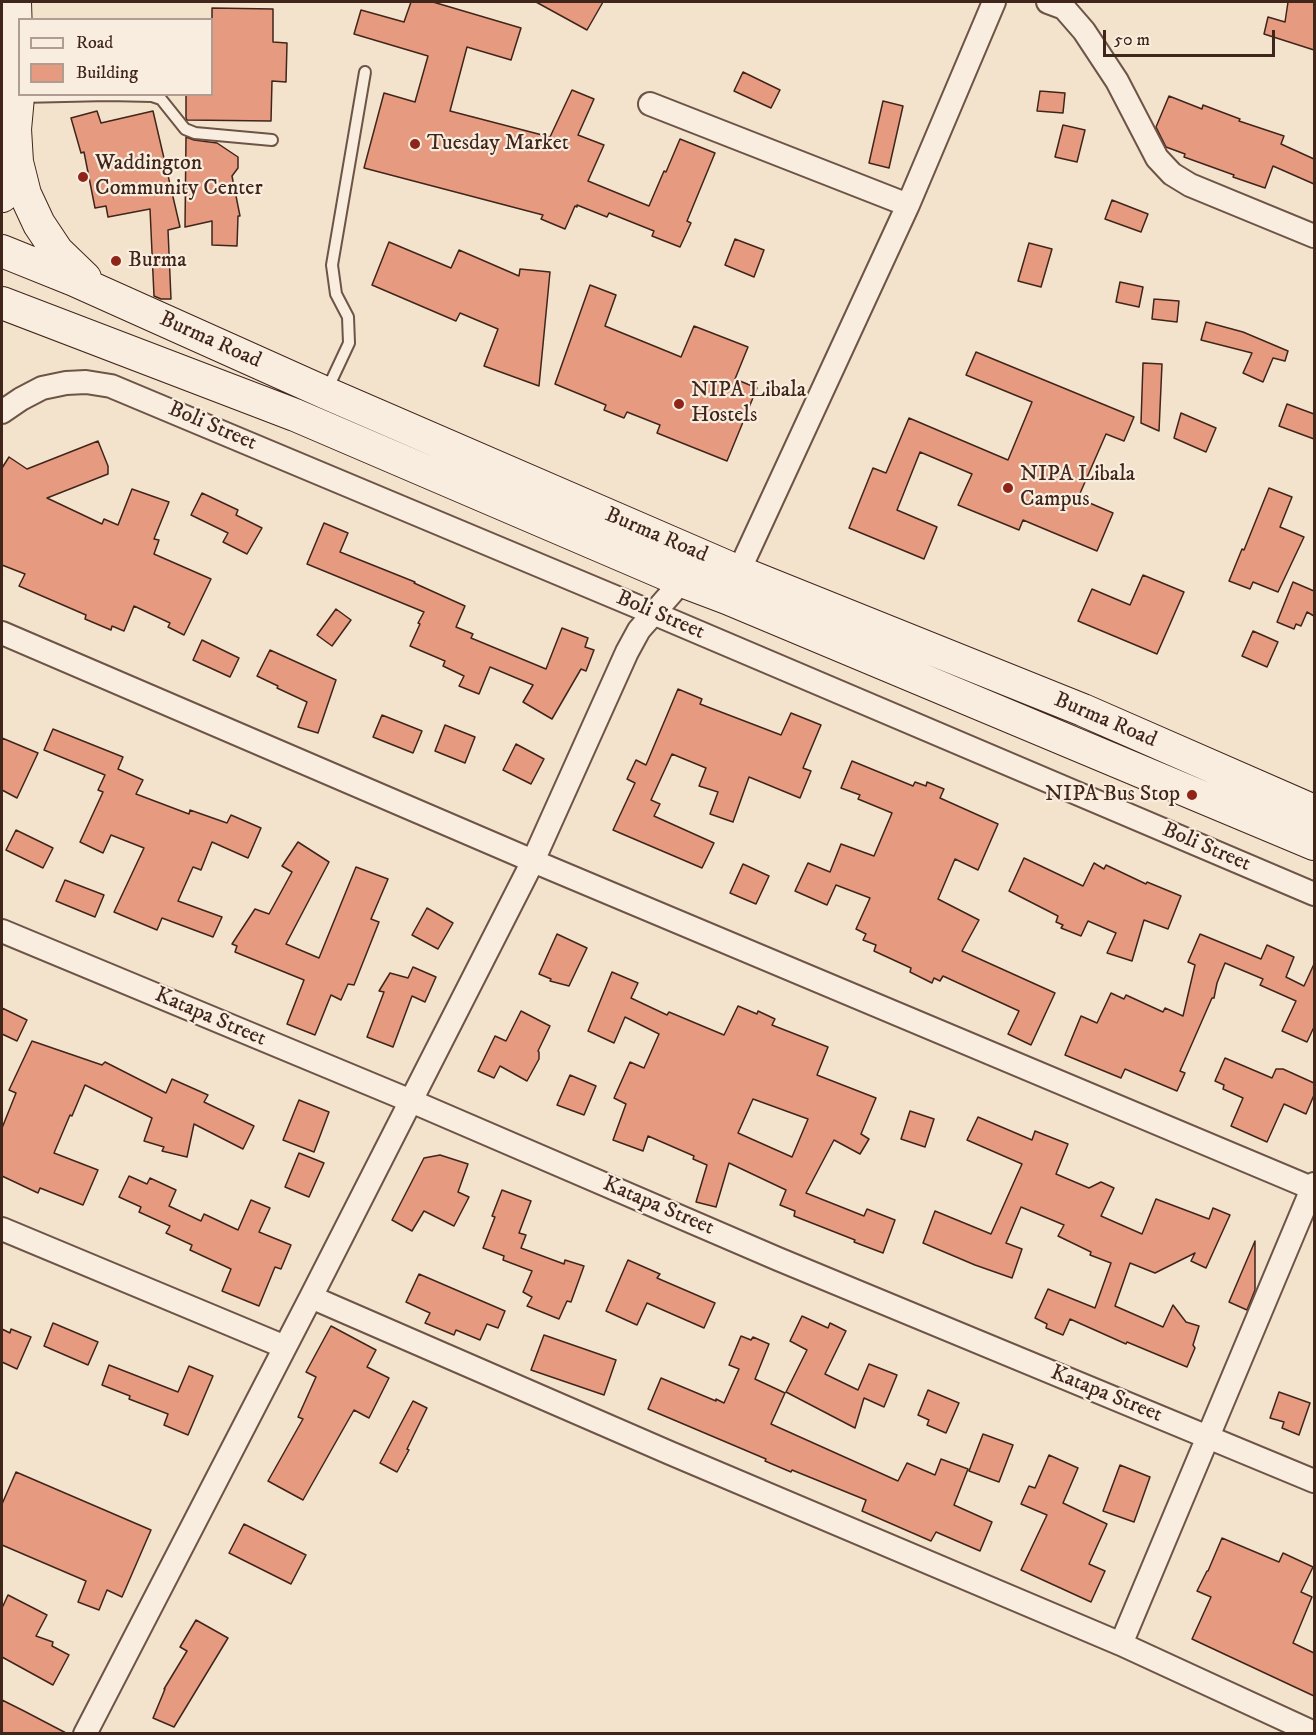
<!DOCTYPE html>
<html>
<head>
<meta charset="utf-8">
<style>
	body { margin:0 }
	#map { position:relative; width:1316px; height:1735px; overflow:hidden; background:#f4e3cc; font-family:"IM FELL DW Pica",serif }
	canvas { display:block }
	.frame { position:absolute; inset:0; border:3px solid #40251b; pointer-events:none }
	.legend { position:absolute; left:18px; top:18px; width:195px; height:78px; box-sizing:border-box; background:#f8edde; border:2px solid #ae9d90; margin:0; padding:8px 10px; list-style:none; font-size:18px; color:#40251b }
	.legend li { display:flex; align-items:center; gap:12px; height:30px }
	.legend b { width:30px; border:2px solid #ae9d90 }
	.scale { position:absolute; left:1103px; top:30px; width:172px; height:27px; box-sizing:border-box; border:3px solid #40251b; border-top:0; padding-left:8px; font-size:18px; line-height:21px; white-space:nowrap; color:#40251b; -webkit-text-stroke:4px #f8edde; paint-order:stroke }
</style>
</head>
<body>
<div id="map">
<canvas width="1316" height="1735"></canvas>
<div class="frame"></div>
<ul class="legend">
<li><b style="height:8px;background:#f8edde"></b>Road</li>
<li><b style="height:16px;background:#e69a80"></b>Building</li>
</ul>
<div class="scale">50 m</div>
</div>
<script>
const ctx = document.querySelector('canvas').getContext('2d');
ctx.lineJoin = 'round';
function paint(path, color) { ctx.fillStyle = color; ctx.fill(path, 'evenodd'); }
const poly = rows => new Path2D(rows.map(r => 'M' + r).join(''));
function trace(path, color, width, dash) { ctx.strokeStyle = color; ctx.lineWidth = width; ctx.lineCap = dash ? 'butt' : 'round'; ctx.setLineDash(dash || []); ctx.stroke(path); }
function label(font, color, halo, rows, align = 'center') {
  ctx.font = font + ' "IM FELL DW Pica",serif'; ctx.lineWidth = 4.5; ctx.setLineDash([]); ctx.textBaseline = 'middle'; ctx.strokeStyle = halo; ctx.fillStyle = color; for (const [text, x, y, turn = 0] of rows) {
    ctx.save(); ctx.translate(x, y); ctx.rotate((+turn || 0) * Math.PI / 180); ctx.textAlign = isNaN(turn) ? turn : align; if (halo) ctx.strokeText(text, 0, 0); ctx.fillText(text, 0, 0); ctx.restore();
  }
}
const building = poly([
	[411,2,433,2,521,28,511,60,467,47,450,111,550,137,572,90,594,99,578,135,604,145,588,181,649,206,664,171,666,172,680,139,715,153,687,221,691,223,680,247,652,236,654,231,609,213,607,217,577,205,577,207,575,206,565,229,541,219,543,215,364,168,384,93,415,102,428,56,354,34,361,10,404,22,411,2],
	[536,2,603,2,587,30,536,2],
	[1288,2,1314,2,1314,50,1264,34,1268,17,1285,22,1288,2],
	[212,8,273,9,273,42,287,43,286,82,272,81,271,121,187,120,186,118,186,94,212,94,212,8],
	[743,72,780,90,771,108,734,91,743,72],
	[1040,91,1065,93,1063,113,1037,111,1040,91],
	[1169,96,1202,109,1203,105,1240,119,1239,121,1284,136,1281,144,1314,159,1314,184,1273,166,1265,188,1233,177,1234,175,1184,157,1185,154,1166,147,1156,127,1169,96],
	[883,101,903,106,889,168,869,163,883,101],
	[97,111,101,123,153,111,180,227,168,230,171,299,161,299,154,296,150,209,108,217,106,206,95,208,84,152,81,153,71,118,97,111],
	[1063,125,1085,130,1077,162,1055,157,1063,125],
	[186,137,194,140,217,143,238,157,238,168,232,176,240,216,238,216,237,246,212,245,212,221,185,227,186,137],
	[1112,200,1148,214,1141,232,1105,219,1112,200],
	[735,239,764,250,754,277,725,265,735,239],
	[389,242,451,268,459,250,519,276,520,269,550,272,539,386,484,366,498,329,460,313,456,321,372,285,389,242],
	[1029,243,1052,249,1041,287,1018,281,1029,243],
	[1120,282,1143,287,1139,307,1116,302,1120,282],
	[590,285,616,295,605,326,681,357,694,326,748,347,735,379,757,388,727,461,657,433,660,425,627,412,624,418,604,410,606,405,555,384,590,285],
	[1154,299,1179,301,1177,322,1152,319,1154,299],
	[1206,322,1243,332,1288,351,1285,361,1273,358,1263,382,1243,373,1252,353,1201,340,1206,322],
	[976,352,1134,417,1124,441,1106,434,1078,498,1113,513,1097,551,1023,520,1019,530,958,505,972,474,920,452,897,510,937,527,924,559,849,528,873,468,886,473,909,418,1008,460,1032,402,966,375,976,352],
	[1143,363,1162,364,1159,431,1141,423,1143,363],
	[1287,404,1314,414,1314,439,1279,426,1287,404],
	[1181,413,1216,428,1206,452,1174,438,1181,413],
	[98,441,108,466,108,474,47,498,102,524,104,519,118,525,132,489,169,502,154,539,159,540,154,554,211,579,184,635,168,627,170,623,134,606,124,631,112,626,111,630,85,619,86,615,19,586,25,574,2,565,2,468,9,457,27,469,98,441],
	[1269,488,1292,497,1280,527,1304,537,1278,592,1253,582,1250,589,1229,581,1242,549,1244,550,1269,488],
	[202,493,238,510,236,515,262,528,247,554,223,542,228,533,191,515,202,493],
	[324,523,348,533,340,552,415,582,414,583,465,606,456,627,473,634,471,638,546,669,562,628,588,638,585,647,594,650,586,671,581,669,552,719,523,702,533,685,490,667,479,694,459,686,464,676,443,666,445,661,410,646,420,624,418,623,424,612,307,564,324,523],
	[1143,575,1184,592,1157,654,1078,621,1092,589,1130,605,1143,575],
	[1293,582,1314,591,1314,616,1307,612,1301,626,1296,624,1294,629,1277,622,1293,582],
	[336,609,351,620,332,646,317,635,336,609],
	[1253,631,1278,642,1267,667,1242,656,1253,631],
	[202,640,239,658,230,677,193,660,202,640],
	[270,650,336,680,318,733,298,727,307,702,277,688,278,686,257,676,270,650],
	[678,689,702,699,700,704,781,735,791,713,821,725,803,768,811,771,800,798,749,777,733,822,710,814,718,792,699,786,706,768,672,754,651,800,660,804,654,816,714,843,702,868,613,830,635,783,627,779,636,760,646,765,678,689],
	[382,715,422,731,413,753,373,737,382,715],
	[445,725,475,737,465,763,435,751,445,725],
	[53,729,123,757,118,769,143,780,136,794,189,814,190,810,227,823,231,815,261,828,248,858,212,842,201,870,193,867,178,901,222,917,213,937,162,918,157,930,114,912,144,848,111,835,103,853,80,842,103,792,98,790,105,775,44,750,53,729],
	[2,738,38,753,17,798,2,790,2,738],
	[516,744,544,759,531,784,503,770,516,744],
	[852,761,913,786,915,782,926,786,927,782,944,789,940,798,998,824,978,870,955,859,938,899,979,920,962,951,1055,993,1031,1045,1008,1034,1019,1011,943,976,940,981,934,978,932,983,910,972,911,968,874,951,876,945,863,940,866,934,856,929,870,898,836,885,827,905,795,891,808,863,830,872,841,844,874,856,892,813,858,799,860,795,841,788,852,761],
	[16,830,53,848,43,868,6,850,16,830],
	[298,842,329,862,286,944,319,958,356,867,388,879,371,919,379,922,354,985,348,984,341,1000,331,995,315,1035,287,1024,304,980,235,952,237,946,232,944,255,909,269,914,292,872,282,866,298,842],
	[1024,858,1083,886,1094,863,1104,869,1106,865,1146,884,1147,882,1181,896,1168,929,1144,920,1132,961,1107,953,1116,933,1088,921,1081,936,1061,928,1063,925,1056,922,1058,916,1009,891,1024,858],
	[743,864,769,876,756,904,730,893,743,864],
	[65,880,104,895,95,917,56,901,65,880],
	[427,908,453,923,438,949,412,935,427,908],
	[557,934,587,948,569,986,550,981,551,979,539,974,557,934],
	[1200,934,1261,959,1267,945,1294,957,1286,977,1304,986,1314,964,1314,1027,1307,1042,1282,1031,1296,1001,1260,985,1263,979,1225,963,1217,983,1214,998,1212,998,1180,1071,1185,1073,1177,1091,1125,1069,1121,1078,1065,1055,1081,1016,1097,1023,1111,993,1124,999,1126,995,1163,1012,1165,1008,1183,1016,1195,965,1188,962,1200,934],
	[413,967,436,977,425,1002,412,996,393,1047,367,1037,384,992,379,991,390,973,408,978,413,967],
	[612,972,638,983,631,998,667,1015,669,1012,724,1035,738,1006,757,1014,758,1011,775,1019,772,1025,828,1047,817,1075,876,1098,861,1134,869,1139,860,1154,834,1140,806,1193,864,1216,867,1209,895,1220,883,1253,854,1242,855,1240,794,1216,795,1211,780,1205,786,1190,729,1163,716,1207,696,1202,707,1165,693,1159,694,1156,648,1136,643,1151,613,1140,626,1104,614,1098,630,1062,644,1068,659,1034,625,1017,614,1043,588,1031,612,972],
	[753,1099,808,1119,792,1157,738,1133,753,1099],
	[2,1008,27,1020,17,1041,2,1034,2,1008],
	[521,1011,550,1026,538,1051,539,1052,539,1059,527,1081,500,1066,494,1078,478,1071,495,1036,506,1041,521,1011],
	[32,1041,102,1065,105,1062,166,1093,172,1079,208,1095,204,1102,254,1126,243,1149,194,1124,187,1157,162,1151,164,1147,144,1141,152,1118,85,1085,72,1116,70,1115,54,1153,98,1170,83,1205,40,1188,38,1193,2,1176,2,1128,16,1093,9,1090,32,1041],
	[1225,1058,1272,1078,1276,1069,1283,1069,1314,1083,1314,1095,1306,1114,1284,1104,1267,1142,1231,1126,1243,1098,1223,1089,1224,1085,1215,1081,1225,1058],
	[570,1075,596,1086,584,1115,557,1105,570,1075],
	[299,1100,329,1112,314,1152,283,1140,299,1100],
	[910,1111,934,1119,925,1147,901,1139,910,1111],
	[978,1117,1032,1140,1035,1131,1068,1144,1056,1174,1089,1188,1101,1182,1114,1188,1101,1216,1142,1234,1156,1199,1209,1219,1213,1208,1230,1215,1206,1268,1191,1261,1195,1253,1155,1273,1130,1263,1115,1306,1163,1327,1173,1305,1186,1322,1199,1326,1193,1345,1195,1348,1187,1367,1127,1342,1126,1344,1070,1319,1063,1335,1046,1328,1047,1324,1035,1318,1048,1289,1095,1308,1111,1263,1090,1255,1091,1252,1058,1236,1064,1225,1021,1207,1006,1243,1022,1249,1012,1278,975,1265,923,1243,935,1211,991,1234,1022,1164,967,1140,978,1117],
	[299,1153,324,1163,309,1197,285,1187,299,1153],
	[440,1155,468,1164,458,1192,469,1197,454,1226,424,1211,412,1231,392,1220,424,1158,440,1155],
	[129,1176,147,1184,150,1178,176,1190,169,1206,201,1221,204,1214,238,1230,251,1200,270,1208,259,1232,291,1245,281,1269,275,1267,259,1306,222,1291,231,1269,190,1250,192,1245,166,1233,170,1226,139,1212,141,1207,119,1197,129,1176],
	[502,1190,531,1201,519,1233,526,1235,521,1248,564,1264,565,1260,584,1266,571,1302,567,1301,559,1319,527,1306,532,1297,523,1292,532,1271,503,1260,504,1256,483,1248,495,1217,492,1216,502,1190],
	[1255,1241,1255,1290,1247,1310,1229,1302,1255,1241],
	[628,1260,660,1274,657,1278,715,1303,704,1328,647,1303,637,1325,606,1311,628,1260],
	[419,1274,505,1311,498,1328,487,1324,480,1340,456,1330,454,1335,425,1323,430,1313,406,1302,419,1274],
	[802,1316,828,1328,830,1323,846,1331,825,1374,858,1390,869,1364,897,1375,884,1407,864,1398,855,1428,786,1392,807,1350,790,1341,802,1316],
	[53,1323,98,1342,88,1365,44,1346,53,1323],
	[331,1326,376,1350,367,1367,389,1378,369,1418,354,1410,303,1500,268,1481,303,1419,298,1417,316,1377,306,1372,331,1326],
	[2,1329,10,1333,11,1329,31,1337,17,1369,2,1362,2,1329],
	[544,1335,616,1360,604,1395,531,1370,544,1335],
	[741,1336,751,1340,753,1337,769,1344,755,1379,785,1393,771,1424,898,1481,907,1463,935,1475,941,1459,968,1469,954,1505,992,1522,980,1551,936,1532,931,1541,862,1511,866,1500,792,1470,791,1472,765,1461,766,1459,648,1409,661,1378,716,1401,716,1399,724,1403,739,1369,729,1365,741,1336],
	[109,1365,178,1392,189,1366,213,1376,188,1435,164,1425,168,1414,129,1399,130,1396,102,1385,109,1365],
	[928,1390,959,1403,946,1433,927,1425,929,1420,918,1415,928,1390],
	[1279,1392,1310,1403,1299,1435,1282,1428,1284,1422,1270,1418,1279,1392],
	[413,1401,427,1408,407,1449,409,1450,397,1472,380,1463,413,1401],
	[983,1434,1013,1445,999,1482,969,1471,983,1434],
	[1049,1455,1078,1468,1063,1503,1107,1524,1089,1564,1105,1571,1091,1602,1021,1570,1047,1515,1021,1504,1029,1486,1035,1488,1049,1455],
	[1120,1465,1150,1477,1134,1522,1103,1511,1120,1465],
	[16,1472,151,1530,122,1597,107,1590,99,1610,78,1602,86,1581,2,1545,2,1504,16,1472],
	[244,1524,306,1555,291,1584,229,1553,244,1524],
	[1222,1538,1279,1562,1283,1553,1313,1567,1301,1592,1312,1597,1293,1643,1314,1653,1314,1696,1192,1639,1211,1597,1197,1591,1207,1571,1208,1571,1222,1538],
	[8,1595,47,1615,36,1636,53,1642,52,1646,69,1655,53,1685,2,1657,2,1608,8,1595],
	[196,1620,228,1638,174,1727,153,1718,165,1689,164,1689,187,1651,180,1647,196,1620],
	[2,1700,24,1711,68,1734,2,1734,2,1700]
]);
const service = poly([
	[21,97,108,95,152,96,161,99,185,129,195,133,272,140],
	[327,390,349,343,348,317,336,294,332,265,365,72]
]);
const minor = poly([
	[1048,2,1064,8,1084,31,1117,81,1157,158,1172,174,1190,185,1314,236],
	[650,104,908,205],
	[2,412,21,399,42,388,66,383,86,382,111,386,653,613,1314,894],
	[732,586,908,205,994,2],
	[2,633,533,861,1314,1189],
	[2,931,411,1101,778,1259,1314,1481],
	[2,1229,285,1347],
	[311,1297,670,1453,1121,1644,1314,1733],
	[1121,1644,1314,1184],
	[85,1734,311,1297,533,861,627,652,639,630,682,581]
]);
const secondary = poly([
	[15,129,17,162,25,194,39,224,57,251,85,278],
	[2,196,5,190,13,151,18,97,15,2],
	[2,251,74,280,326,393,737,571,1083,710,1314,811],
	[2,303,295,415,682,581,727,598,1314,844]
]);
const markers = [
	[415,144,6,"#8f2418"],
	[83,177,6,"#8f2418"],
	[116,261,6,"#8f2418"],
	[679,404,6,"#8f2418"],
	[1008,488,6,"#8f2418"],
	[1192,795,6,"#8f2418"]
];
const poiNames = [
	["Tuesday Market",427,144],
	["Waddington",95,164],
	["Community Center",95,189],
	["Burma",128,261],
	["NIPA Libala",691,391],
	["Hostels",691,416],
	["NIPA Libala",1020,475],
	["Campus",1020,500],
	["NIPA Bus Stop",1180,795,"right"]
];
const streetNames = [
	["Burma Road",210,341,24],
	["Boli Street",212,427,23],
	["Burma Road",656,536,23],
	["Boli Street",660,616,23],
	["Burma Road",1105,721,23],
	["Boli Street",1206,848,23],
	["Katapa Street",210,1018,23],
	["Katapa Street",658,1207,23],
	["Katapa Street",1106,1395,22]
];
paint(building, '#e69a80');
trace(building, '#40251b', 1.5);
trace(service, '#6d5447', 14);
trace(minor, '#6d5447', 26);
trace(secondary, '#40251b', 34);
trace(service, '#f8edde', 10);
trace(minor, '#f8edde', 22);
trace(secondary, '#f8edde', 32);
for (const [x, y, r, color] of markers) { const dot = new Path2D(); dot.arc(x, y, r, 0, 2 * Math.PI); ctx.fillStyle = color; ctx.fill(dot); trace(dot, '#f8edde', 2); }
label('22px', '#40251b', '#f8edde', poiNames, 'left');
label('22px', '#40251b', '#f8edde', streetNames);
</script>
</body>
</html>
